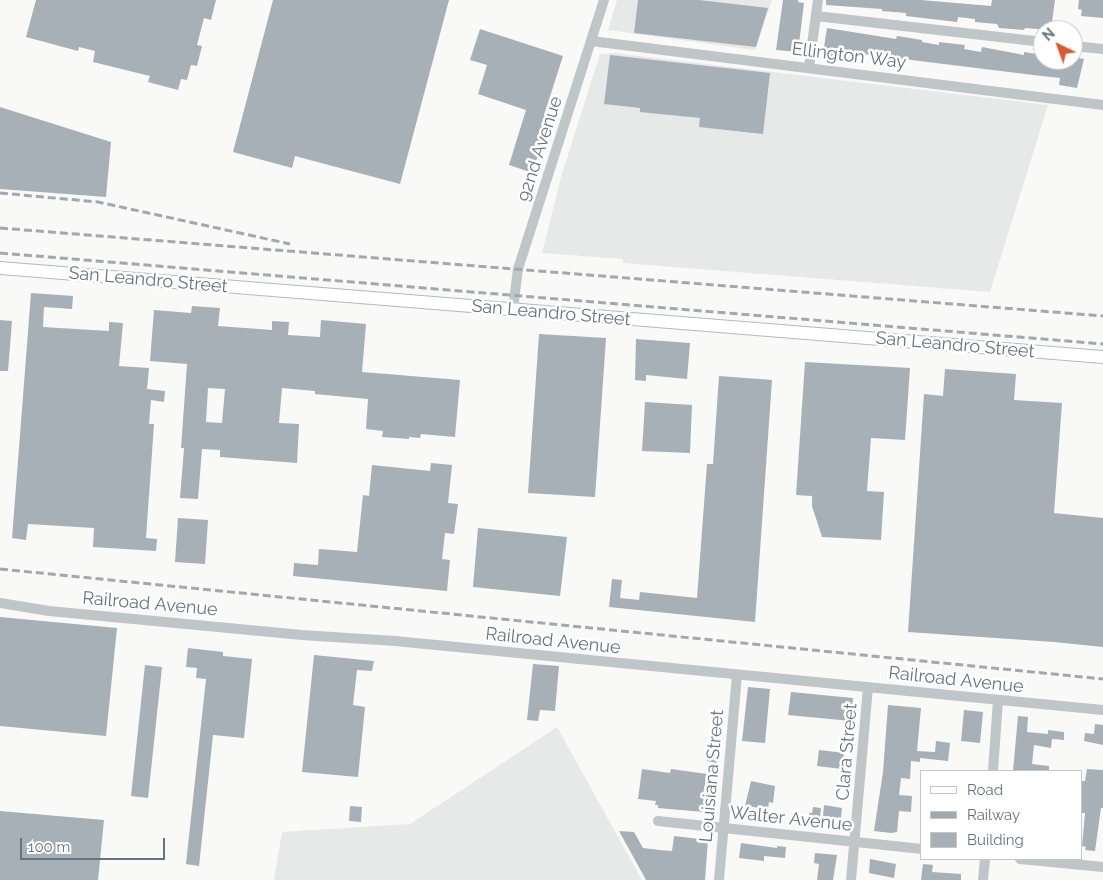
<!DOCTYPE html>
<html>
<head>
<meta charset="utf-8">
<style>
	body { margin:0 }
	#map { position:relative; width:1103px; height:880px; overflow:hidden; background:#f9f9f7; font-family:Raleway,sans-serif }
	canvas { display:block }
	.legend { position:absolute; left:920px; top:770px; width:162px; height:90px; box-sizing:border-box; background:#fff; border:1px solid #c1c8cc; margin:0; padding:6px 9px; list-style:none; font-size:15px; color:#657580 }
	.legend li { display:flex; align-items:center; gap:10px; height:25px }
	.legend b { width:25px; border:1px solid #c1c8cc }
	.north { position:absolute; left:1033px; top:20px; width:50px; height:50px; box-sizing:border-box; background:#fff; border:1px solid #c1c8cc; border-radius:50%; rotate:318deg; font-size:14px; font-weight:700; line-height:20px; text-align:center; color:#657580 }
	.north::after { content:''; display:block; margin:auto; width:18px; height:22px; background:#db5834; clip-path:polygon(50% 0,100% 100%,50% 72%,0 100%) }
	.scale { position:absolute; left:20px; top:838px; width:145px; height:22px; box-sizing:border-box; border:2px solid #657580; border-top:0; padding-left:6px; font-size:15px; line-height:18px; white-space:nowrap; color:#657580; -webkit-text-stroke:4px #fff; paint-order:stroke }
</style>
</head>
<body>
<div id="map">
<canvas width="1103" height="880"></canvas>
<ul class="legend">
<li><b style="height:6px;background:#fff"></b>Road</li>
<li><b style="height:6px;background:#a2a9ae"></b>Railway</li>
<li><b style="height:14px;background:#a7b0b6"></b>Building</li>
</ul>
<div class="north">N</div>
<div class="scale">100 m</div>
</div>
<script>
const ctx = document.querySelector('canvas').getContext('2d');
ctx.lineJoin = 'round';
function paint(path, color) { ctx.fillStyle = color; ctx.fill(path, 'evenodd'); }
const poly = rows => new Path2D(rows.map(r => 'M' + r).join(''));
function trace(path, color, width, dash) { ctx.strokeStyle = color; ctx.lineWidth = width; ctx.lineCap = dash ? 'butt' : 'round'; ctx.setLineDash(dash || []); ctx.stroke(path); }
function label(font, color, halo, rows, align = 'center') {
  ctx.font = font + ' Raleway,sans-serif'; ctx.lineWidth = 5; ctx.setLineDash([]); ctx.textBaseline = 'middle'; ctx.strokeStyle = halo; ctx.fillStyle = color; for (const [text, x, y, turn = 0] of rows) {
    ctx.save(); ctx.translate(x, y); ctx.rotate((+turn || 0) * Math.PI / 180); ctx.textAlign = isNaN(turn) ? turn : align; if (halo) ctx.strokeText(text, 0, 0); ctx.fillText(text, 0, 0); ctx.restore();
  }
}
const built = poly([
	[617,0,772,0,755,50,608,30],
	[614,53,1048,105,990,292,623,263,623,259,542,253,561,177,600,54],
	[557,727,642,880,274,880,282,832,410,824]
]);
const building = poly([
	[36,0,216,0,211,20,204,18,197,45,202,46,197,66,191,65,187,80,181,79,178,90,148,82,150,76,93,62,95,51,79,47,78,51,26,37],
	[273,0,449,0,400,184,295,156,292,168,233,152],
	[638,0,699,0,768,8,756,47,634,33],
	[783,0,798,0,798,2,804,3,798,52,776,50],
	[826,0,921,0,991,6,992,0,1055,0,1051,30,1025,28,1024,30,999,28,997,24,975,22,975,19,958,17,957,22,906,16,906,13,882,11,882,9,826,5],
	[1079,0,1103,0,1103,18,1081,16,1082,10,1078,9],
	[827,28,896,39,897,36,922,40,922,42,939,45,939,42,965,45,964,49,981,52,982,47,1024,55,1024,52,1043,55,1043,60,1073,60,1073,57,1084,59,1077,88,1059,85,1060,78,1033,75,863,54,844,53,843,58,825,55,823,53],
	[480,29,563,56,544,115,548,117,544,128,546,129,533,171,530,172,509,165,526,110,478,94,487,65,470,60],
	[610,55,770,73,763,134,699,127,700,118,640,112,640,108,604,104],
	[0,107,111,142,106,197,0,189],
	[31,293,73,296,72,309,44,307,43,327,109,331,109,322,123,323,119,366,149,368,147,389,165,391,164,402,151,400,149,424,154,424,146,538,157,539,156,551,93,547,94,528,28,524,26,540,12,538],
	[192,306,220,308,218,326,272,330,272,321,289,322,288,335,320,337,321,320,366,324,362,372,460,380,455,437,421,434,420,438,409,437,409,439,382,437,383,431,366,429,368,399,315,394,315,391,282,388,279,423,299,424,297,463,220,457,220,450,202,449,198,499,180,498,184,448,181,448,187,364,150,361,154,310,191,313],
	[208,388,225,389,222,423,206,422],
	[0,320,12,321,8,371,0,371],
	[539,334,606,338,595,497,528,493],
	[636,339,690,343,687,379,646,375,646,381,635,380],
	[805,362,910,368,905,440,871,438,867,491,884,492,881,540,822,537,812,506,812,496,796,495],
	[945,369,1016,374,1014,400,1062,403,1054,513,1103,518,1103,647,1054,642,908,632,924,394,943,396],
	[719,376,772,380,755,622,609,607,612,579,622,580,620,598,639,600,640,592,697,598,707,464,713,464],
	[645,402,692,405,690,453,642,451],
	[431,463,452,465,448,503,458,504,454,534,445,533,442,559,450,560,447,591,293,576,294,563,318,565,319,549,357,552,363,495,369,496,372,465,430,471],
	[178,518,208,520,205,564,175,562],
	[478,528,567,537,560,596,473,587],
	[0,617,117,628,106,736,0,726],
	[188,648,223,652,223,656,252,659,244,738,213,735,199,866,186,864,206,679,196,678,197,668,186,667],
	[314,655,374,661,372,671,357,670,353,705,365,707,358,777,302,772],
	[533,664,559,666,555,711,540,710,538,721,527,720],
	[145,665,162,667,148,798,131,796],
	[748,687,770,689,765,743,742,741],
	[791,692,853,698,851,721,788,715],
	[888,705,921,708,917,751,935,752,936,741,950,743,948,761,920,758,920,762,911,761,910,779,901,778,899,795,912,796,911,812,899,811,897,832,891,833,874,831,883,772],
	[964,710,983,712,980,743,961,741],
	[1018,716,1028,717,1027,732,1048,734,1048,730,1064,732,1064,740,1052,739,1051,748,1034,745,1032,764,1049,766,1049,771,1013,771],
	[1095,724,1103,725,1103,745,1084,741,1085,733,1094,734],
	[709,743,718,744,719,747,717,763,707,761],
	[819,750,844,753,842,769,817,766],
	[642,769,670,773,671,769,707,774,702,799,705,799,704,812,658,808,658,805,655,805,656,801,638,799],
	[1087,769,1103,770,1103,808,1101,808,1095,851,1085,850,1086,847,1082,846,1085,813,1082,813,1082,781,1085,781],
	[751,781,775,786,773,803,769,802,768,809,745,806],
	[824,805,842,808,841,818,823,816],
	[350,806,362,807,361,822,349,821],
	[813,807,821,808,819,827,808,826,809,813,812,813],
	[0,811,104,820,98,880,0,880],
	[619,831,634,832,643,848,660,850,672,851,674,836,708,840,705,880,646,880],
	[741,843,777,848,777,846,786,847,785,858,764,856,764,861,739,858],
	[815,853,837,855,833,880,817,880,819,864,814,863],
	[870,859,896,864,894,878,869,873],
	[923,864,933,865,932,872,961,874,961,880,921,880]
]);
const minor = poly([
	[816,16,1043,42],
	[591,41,1103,105],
	[1073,46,1103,49],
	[809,67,818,0],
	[513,309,518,269,604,0],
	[0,603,49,611,302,635,395,641,1103,710],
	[993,771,998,700],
	[658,821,922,849],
	[1020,859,1103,867],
	[719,880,737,675],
	[851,880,868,687],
	[983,880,985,859]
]);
const major = poly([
	[0,268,1103,357]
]);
const rail = poly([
	[0,193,98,202,290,244],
	[0,228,1103,316],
	[0,253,1103,344],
	[0,569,1103,679]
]);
const streetNames = [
	["Ellington Way",849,56,7],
	["92nd Avenue",540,149,-72],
	["San Leandro Street",148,280,5],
	["San Leandro Street",551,313,5],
	["San Leandro Street",955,345,5],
	["Railroad Avenue",150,604,5],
	["Railroad Avenue",553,641,6],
	["Railroad Avenue",956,680,6],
	["Clara Street",847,752,-85],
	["Louisiana Street",712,776,-85],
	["Walter Avenue",791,819,6]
];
paint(built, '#e7e8e8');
paint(building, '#a7b0b6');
trace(major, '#b4b9bd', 14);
trace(minor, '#c0c5c8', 10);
trace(major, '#fff', 12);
trace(rail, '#a2a9ae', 3, [8, 4]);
label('18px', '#657580', '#fff', streetNames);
</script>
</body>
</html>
